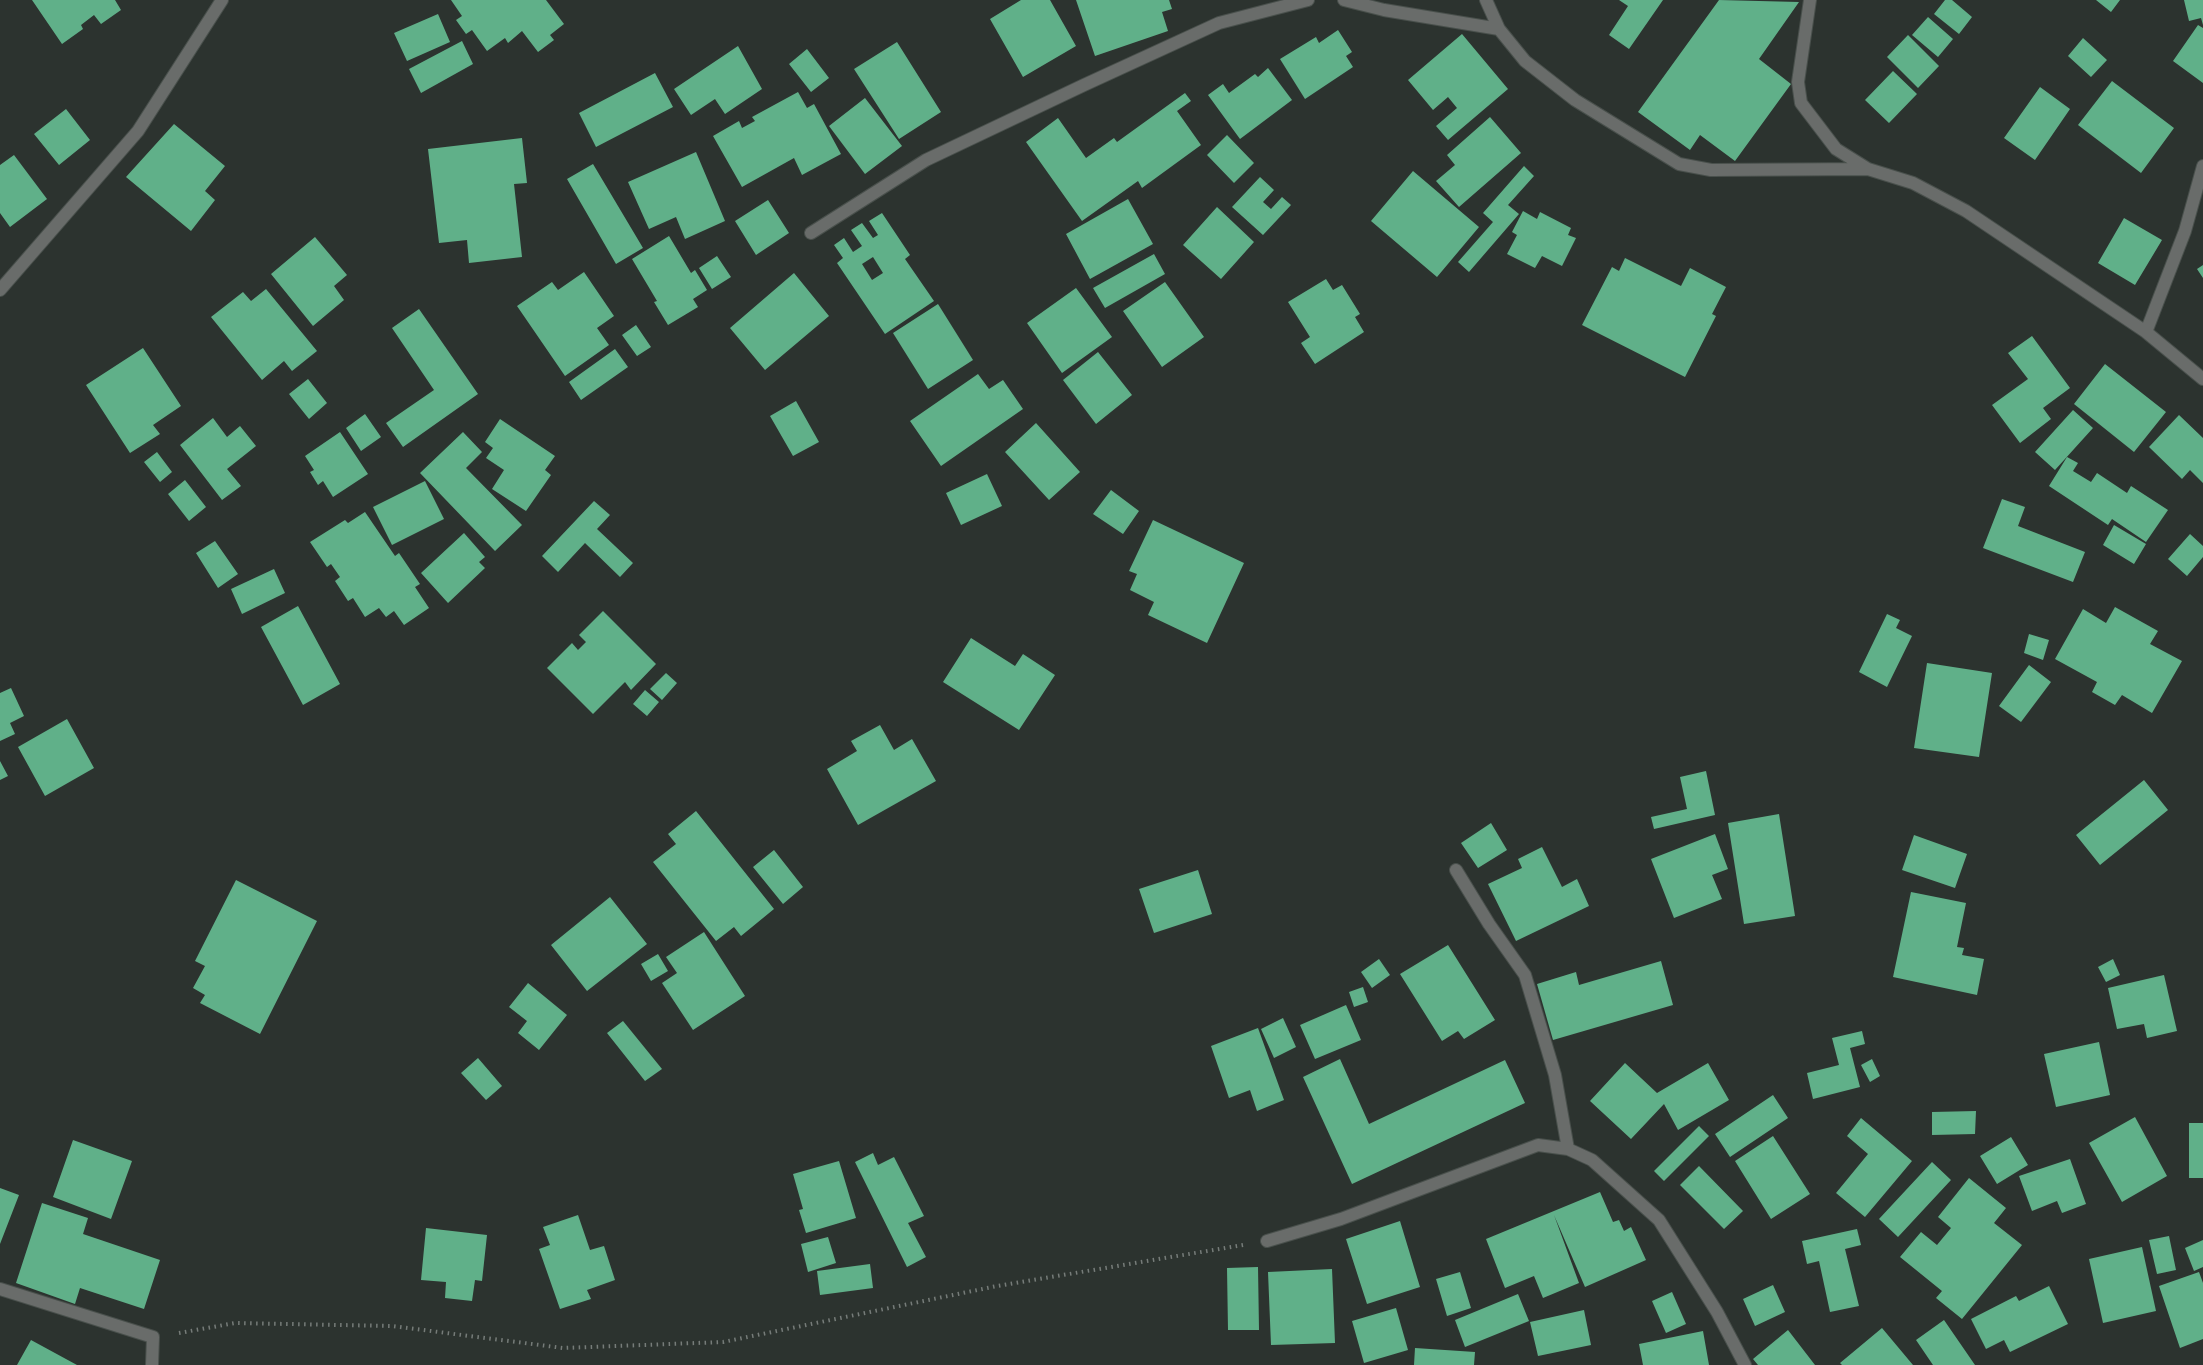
<!DOCTYPE html>
<html>
<head>
<meta charset="utf-8">
<style>
	body { margin:0 }
	canvas { display:block; background:#2c332f }
</style>
</head>
<body>
<canvas width="2203" height="1365"></canvas>
<script>
const ctx = document.querySelector('canvas').getContext('2d');
ctx.lineJoin = 'round';
function paint(path, color) { ctx.fillStyle = color; ctx.fill(path, 'evenodd'); }
const poly = rows => new Path2D(rows.map(r => 'M' + r).join(''));
function trace(path, color, width, dash) { ctx.strokeStyle = color; ctx.lineWidth = width; ctx.lineCap = dash ? 'butt' : 'round'; ctx.setLineDash(dash || []); ctx.stroke(path); }
const building = poly([
	[32,0,115,0,121,10,101,24,94,15,81,25,83,29,62,44],
	[451,0,546,0,564,24,550,35,554,40,538,52,522,31,508,43,505,38,487,51,472,30,466,34,456,20,462,16],
	[1021,0,1050,0,1076,46,1023,77,990,19],
	[1076,0,1169,0,1172,9,1162,12,1168,31,1095,56],
	[1619,0,1663,0,1629,49,1609,35,1628,6],
	[1719,0,1799,2,1759,59,1791,84,1735,161,1700,135,1690,150,1638,112],
	[1945,0,1952,0,1972,17,1959,34,1934,14],
	[2096,0,2120,0,2111,12],
	[2184,0,2203,0,2203,25,2201,18,2189,21],
	[438,14,450,42,407,61,394,33],
	[1928,17,1953,39,1938,57,1912,35],
	[2198,25,2203,28,2203,83,2173,61],
	[1338,30,1352,52,1346,56,1353,67,1305,99,1280,59,1316,37,1319,43],
	[1462,34,1508,89,1448,140,1436,126,1457,108,1448,97,1433,110,1408,80],
	[1908,35,1939,66,1918,88,1887,57],
	[2083,38,2107,60,2091,77,2068,56],
	[462,41,473,64,421,93,409,69],
	[897,42,941,112,899,139,854,69],
	[738,46,762,89,725,114,715,99,691,115,674,89],
	[807,49,829,78,811,92,789,64],
	[1268,68,1292,100,1240,139,1208,95,1223,84,1229,93,1255,74,1258,77],
	[1893,71,1917,94,1889,123,1865,100],
	[655,73,673,107,596,147,579,113],
	[2112,81,2174,128,2141,173,2078,125],
	[2040,87,2070,109,2035,160,2004,138],
	[798,92,807,108,814,104,841,154,802,175,794,158,742,187,713,136,739,121,742,128,755,121,752,117],
	[1185,93,1191,101,1177,111,1201,145,1142,188,1138,181,1082,221,1026,142,1058,118,1086,158,1114,138,1117,142],
	[865,98,902,146,865,174,829,126],
	[66,109,90,140,59,165,34,134],
	[1490,117,1521,153,1459,207,1436,181,1455,165,1447,155],
	[174,124,225,166,205,191,215,200,191,231,126,177],
	[1227,135,1254,163,1234,183,1207,155],
	[522,138,527,183,514,184,522,257,469,263,467,240,439,243,428,149],
	[696,152,725,221,685,239,676,217,649,229,628,182],
	[14,155,47,199,10,227,0,213,0,165],
	[593,164,643,248,616,264,567,179],
	[1524,166,1534,176,1508,205,1519,214,1469,272,1458,262,1493,222,1483,213],
	[1413,171,1479,227,1437,277,1371,221],
	[1260,177,1274,190,1263,202,1271,209,1282,197,1291,205,1263,235,1232,207],
	[1128,199,1153,244,1090,279,1066,234],
	[768,200,789,233,756,255,735,221],
	[1217,207,1254,242,1221,279,1183,245],
	[1523,211,1537,219,1540,212,1571,228,1568,235,1576,238,1562,266,1542,256,1535,268,1507,254,1517,235,1512,232],
	[882,213,910,255,905,259,934,301,885,334,837,263,843,258,834,245,844,238,853,252,862,246,851,230,862,223,873,238,878,235,869,221],
	[873,257,883,273,872,280,862,264],
	[2124,218,2162,240,2135,285,2098,263],
	[669,236,691,273,695,270,707,290,693,299,698,307,668,325,654,302,657,301,632,259],
	[315,237,347,275,334,286,344,300,313,326,271,274],
	[1154,254,1165,274,1105,308,1093,288],
	[717,256,731,277,712,289,699,268],
	[1625,258,1681,286,1690,268,1726,287,1712,314,1716,316,1685,377,1582,325,1612,267,1619,271],
	[2203,265,2203,278,2197,269],
	[584,272,614,316,597,328,609,345,565,376,517,306,552,282,558,290],
	[794,273,829,316,765,370,730,328],
	[1326,279,1333,290,1342,285,1360,314,1355,317,1364,332,1315,364,1301,343,1310,337,1288,302],
	[1165,282,1204,337,1162,367,1123,311],
	[1076,288,1112,337,1062,373,1027,323],
	[266,289,317,351,292,371,284,361,262,380,211,317,243,292,251,301],
	[938,304,973,360,928,389,893,333],
	[419,309,478,394,403,447,386,423,434,390,392,328],
	[636,325,651,347,637,356,622,335],
	[2032,336,2070,388,2043,408,2051,419,2020,443,1992,405,2028,379,2008,353],
	[143,348,181,406,153,425,160,434,130,453,86,385],
	[615,349,628,367,581,400,569,382],
	[1098,352,1132,395,1096,424,1063,380],
	[2105,364,2166,412,2134,452,2074,404],
	[978,374,989,389,1003,380,1023,409,941,466,910,421],
	[308,379,327,403,309,419,289,394],
	[796,401,819,442,793,456,770,416],
	[2073,410,2093,428,2055,470,2035,452],
	[365,414,381,437,361,451,346,428],
	[2179,415,2203,438,2203,483,2190,470,2182,479,2149,447],
	[213,418,227,437,240,426,256,446,227,469,241,486,222,500,180,445],
	[500,419,555,456,545,470,551,475,526,511,492,489,504,470,486,458,493,448,485,442],
	[1036,423,1080,472,1049,500,1005,452],
	[340,432,368,474,333,497,323,481,318,485,310,472,314,470,305,456],
	[463,432,482,452,466,468,522,525,495,551,420,473],
	[157,452,172,472,160,482,144,462],
	[2067,457,2078,463,2073,471,2091,482,2097,473,2127,493,2131,486,2168,510,2146,542,2112,519,2108,525,2049,486],
	[987,474,1002,506,961,525,946,493],
	[185,480,206,507,189,521,168,494],
	[425,481,444,519,392,545,373,507],
	[1111,490,1139,511,1123,534,1093,514],
	[2002,499,2025,507,2018,526,2085,552,2073,582,1983,548],
	[594,501,610,515,597,529,633,563,620,577,585,543,558,572,542,556],
	[365,512,395,556,399,553,420,584,415,587,429,608,404,625,394,611,386,617,379,608,365,617,353,598,348,601,335,581,340,577,331,564,327,567,310,542,345,520,348,523],
	[1153,520,1244,563,1207,643,1148,615,1154,602,1130,590,1137,574,1129,571],
	[2114,525,2146,544,2134,564,2103,545],
	[464,533,485,557,479,562,485,568,448,603,421,573],
	[2190,534,2203,546,2203,557,2187,576,2168,559],
	[215,541,238,574,218,588,196,553],
	[274,569,285,593,242,614,231,589],
	[298,606,340,684,303,705,261,627],
	[2115,607,2158,631,2150,644,2182,661,2152,713,2122,695,2115,705,2092,692,2097,682,2055,659,2083,609,2106,623],
	[603,611,656,664,631,690,625,682,593,714,547,668,572,643,578,650,586,642,579,635],
	[1887,614,1900,620,1896,628,1912,636,1887,687,1859,672],
	[2029,634,2049,640,2043,660,2024,653],
	[971,638,1015,666,1023,654,1055,675,1019,730,943,682],
	[1927,663,1992,673,1979,757,1914,748],
	[2029,665,2051,682,2021,722,1999,706],
	[666,673,677,683,662,700,650,689],
	[11,688,24,716,10,723,15,734,0,741,0,693],
	[645,690,659,702,647,716,633,704],
	[67,719,94,768,45,796,18,747],
	[880,725,894,750,912,739,936,781,858,825,827,769,857,751,851,741],
	[0,761,8,776,0,780],
	[1706,771,1715,815,1654,829,1651,817,1687,809,1680,777],
	[2144,780,2168,810,2100,865,2076,835],
	[696,811,774,909,741,936,734,927,716,941,653,862,676,844,668,834],
	[1779,814,1795,916,1744,924,1728,823],
	[1491,823,1507,850,1478,868,1461,843],
	[1715,834,1728,869,1712,875,1722,899,1674,918,1651,859],
	[1914,835,1967,854,1955,888,1902,870],
	[1542,847,1562,887,1577,879,1589,906,1516,941,1488,884,1522,868,1518,859],
	[774,850,803,887,783,904,753,867],
	[1198,870,1212,914,1154,933,1139,889],
	[236,880,317,921,260,1034,200,1003,205,995,193,988,205,966,195,961],
	[1911,892,1966,903,1957,947,1964,948,1962,955,1984,959,1977,995,1893,977],
	[610,897,647,944,587,991,551,945],
	[704,932,745,996,693,1030,662,983,677,973,666,957],
	[1448,945,1495,1020,1464,1039,1458,1031,1442,1041,1400,974],
	[658,954,668,971,651,981,641,964],
	[1379,959,1390,975,1372,988,1361,972],
	[2113,959,2120,975,2106,982,2098,967],
	[1661,961,1673,1005,1553,1040,1537,984,1576,972,1579,985],
	[2164,975,2177,1031,2147,1038,2144,1024,2117,1029,2108,988],
	[528,983,567,1015,539,1050,518,1033,527,1021,509,1007],
	[1363,987,1368,1002,1354,1007,1349,992],
	[1346,1005,1361,1040,1315,1059,1300,1025],
	[1283,1018,1296,1047,1274,1058,1261,1029],
	[623,1021,662,1069,645,1081,607,1033],
	[1258,1028,1284,1100,1257,1111,1250,1090,1229,1098,1211,1046],
	[1862,1031,1865,1044,1850,1048,1860,1087,1813,1099,1807,1073,1839,1065,1832,1038],
	[2099,1042,2110,1095,2056,1107,2044,1054],
	[478,1058,502,1086,486,1100,461,1073],
	[1340,1059,1369,1124,1505,1060,1525,1103,1352,1184,1303,1077],
	[1872,1059,1880,1076,1870,1082,1861,1065],
	[1625,1063,1657,1093,1708,1063,1729,1100,1678,1130,1664,1104,1631,1139,1590,1101],
	[1773,1095,1788,1118,1730,1157,1715,1134],
	[1976,1111,1975,1134,1932,1135,1932,1112],
	[2135,1117,2167,1176,2122,1202,2089,1143],
	[1861,1118,1912,1161,1865,1217,1836,1193,1868,1154,1847,1136],
	[2189,1123,2203,1123,2203,1178,2189,1178],
	[1699,1126,1709,1136,1664,1181,1654,1171],
	[1773,1136,1810,1194,1771,1219,1735,1161],
	[2011,1137,2028,1165,1997,1184,1980,1156],
	[73,1140,132,1161,111,1219,53,1197],
	[873,1153,878,1165,894,1157,924,1216,908,1223,926,1257,907,1267,855,1162],
	[2070,1159,2086,1204,2062,1213,2057,1201,2032,1211,2019,1176],
	[839,1161,856,1218,806,1233,799,1210,803,1209,793,1174],
	[1932,1162,1951,1180,1898,1237,1879,1219],
	[1699,1166,1743,1211,1724,1229,1680,1185],
	[1969,1178,2006,1208,1994,1223,2022,1245,1962,1319,1936,1298,1942,1291,1900,1257,1921,1232,1937,1245,1951,1228,1938,1217],
	[0,1188,19,1195,0,1244],
	[1600,1192,1613,1222,1619,1220,1624,1231,1631,1227,1646,1260,1585,1287,1554,1215,1579,1283,1543,1298,1534,1276,1505,1288,1486,1239],
	[42,1203,88,1218,83,1234,160,1260,144,1309,80,1288,75,1304,16,1283],
	[578,1215,590,1250,604,1246,615,1280,587,1290,591,1299,560,1309,539,1249,550,1245,543,1227],
	[1400,1221,1420,1287,1367,1304,1346,1239],
	[426,1228,487,1235,482,1281,475,1280,472,1301,445,1298,446,1282,421,1280],
	[1857,1229,1861,1245,1845,1249,1859,1306,1830,1312,1819,1261,1807,1264,1802,1241],
	[2169,1236,2176,1270,2157,1274,2149,1240],
	[828,1237,836,1263,808,1272,801,1244],
	[2203,1240,2203,1267,2194,1271,2185,1248],
	[2142,1247,2156,1311,2103,1323,2089,1259],
	[870,1264,873,1288,820,1295,817,1271],
	[1258,1267,1259,1330,1228,1330,1227,1268],
	[1332,1269,1335,1343,1271,1345,1268,1272],
	[1460,1272,1471,1308,1447,1316,1436,1279],
	[2199,1272,2203,1283,2203,1339,2180,1348,2159,1286],
	[1773,1285,1785,1312,1755,1326,1743,1299],
	[2049,1286,2068,1324,2010,1352,2004,1340,1986,1349,1971,1319,2016,1296,2019,1301],
	[1672,1292,1686,1324,1666,1333,1652,1301],
	[1518,1294,1529,1321,1465,1347,1455,1320],
	[1396,1308,1408,1350,1364,1363,1352,1321],
	[1584,1310,1591,1345,1538,1356,1530,1322],
	[1944,1320,1975,1365,1933,1365,1916,1340],
	[1882,1328,1913,1365,1842,1365,1840,1363],
	[1788,1330,1815,1365,1758,1365,1753,1359],
	[1703,1331,1709,1365,1643,1365,1639,1344],
	[31,1340,77,1365,17,1365],
	[1415,1348,1475,1352,1474,1365,1414,1365]
]);
const path = poly([
	[179,1333,235,1323,392,1326,563,1348,723,1342,997,1286,1243,1245]
]);
const minor = poly([
	[1344,0,1384,10,1499,29],
	[1486,0,1499,29,1525,61,1575,100,1679,164,1711,170,1867,169],
	[1810,0,1798,82,1801,103,1836,149,1868,169,1913,183,1966,211,2146,332,2203,379],
	[811,233,926,160,1084,85,1219,23,1308,0],
	[0,290,138,131,222,0],
	[2146,332,2185,231,2203,166],
	[1456,870,1489,924,1525,975,1555,1075,1568,1149],
	[1267,1241,1341,1219,1538,1145,1568,1149,1592,1160,1659,1220,1717,1312,1745,1365],
	[0,1289,153,1337,152,1365]
]);
paint(building, '#60b089');
trace(minor, '#49504c', 14);
trace(path, '#767c79', 4, [1.5, 4.5]);
trace(minor, '#696c6a', 12);
</script>
</body>
</html>
